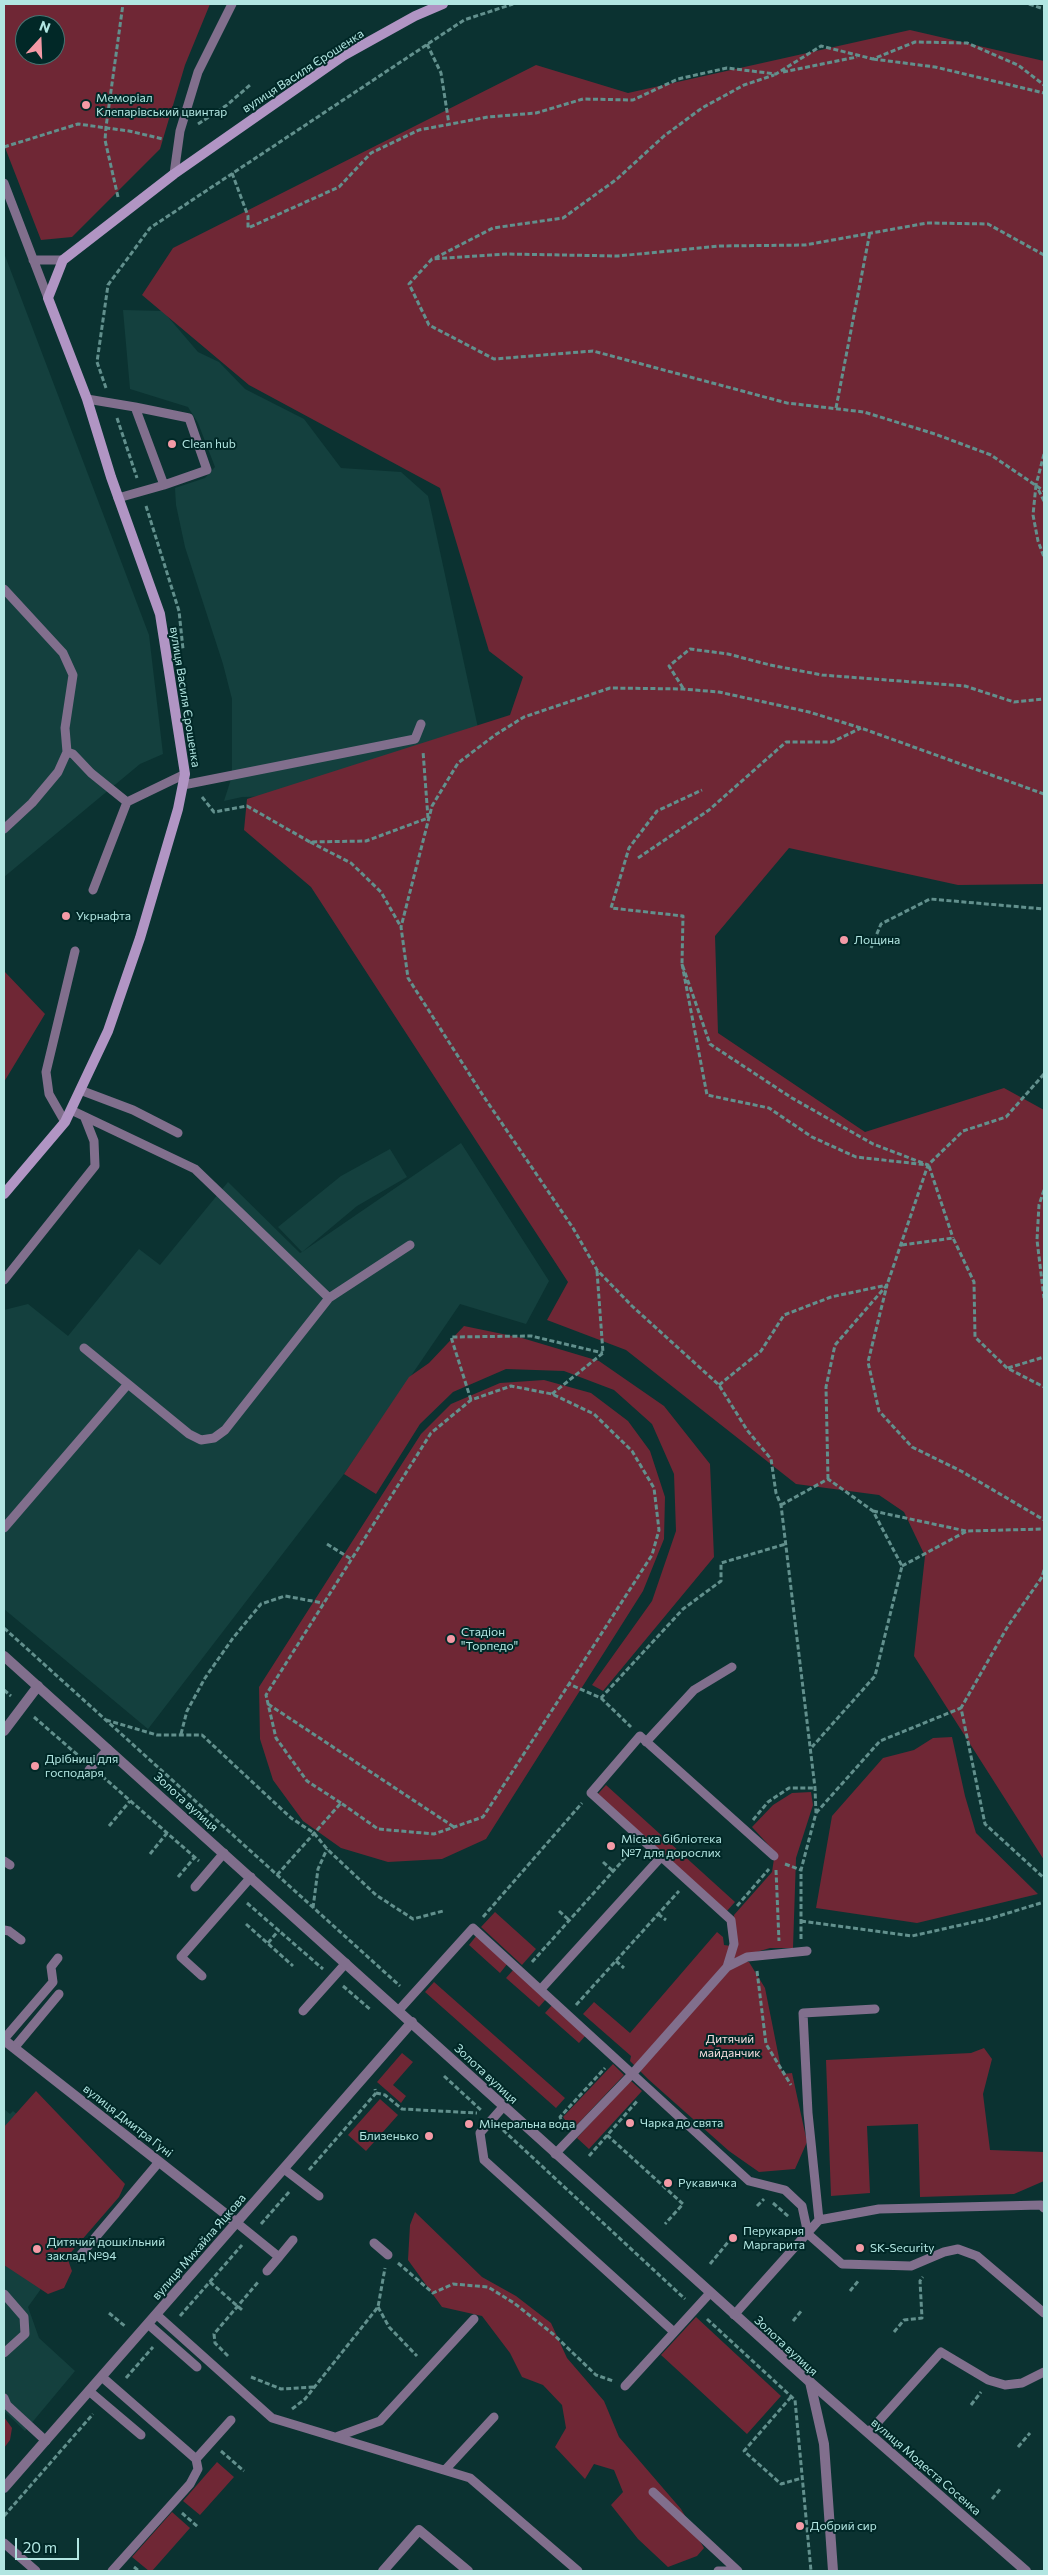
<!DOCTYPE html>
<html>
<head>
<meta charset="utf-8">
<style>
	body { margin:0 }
	#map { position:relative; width:1048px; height:2575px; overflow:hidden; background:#0b3231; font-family:Commissioner,sans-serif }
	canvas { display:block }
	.frame { position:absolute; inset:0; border:5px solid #b2e6e2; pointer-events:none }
	.north { position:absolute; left:15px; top:15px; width:50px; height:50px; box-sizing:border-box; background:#012827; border:1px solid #487472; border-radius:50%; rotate:20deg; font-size:14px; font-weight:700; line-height:20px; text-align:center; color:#b2e6e2 }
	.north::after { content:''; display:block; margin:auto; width:18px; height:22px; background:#f49aa6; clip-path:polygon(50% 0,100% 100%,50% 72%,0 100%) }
	.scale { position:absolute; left:15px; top:2538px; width:64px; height:22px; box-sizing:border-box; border:2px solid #b2e6e2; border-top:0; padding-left:6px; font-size:15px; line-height:18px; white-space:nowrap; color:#b2e6e2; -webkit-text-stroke:4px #012827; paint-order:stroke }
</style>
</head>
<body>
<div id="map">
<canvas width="1048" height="2575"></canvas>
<div class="frame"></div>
<div class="north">N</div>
<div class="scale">20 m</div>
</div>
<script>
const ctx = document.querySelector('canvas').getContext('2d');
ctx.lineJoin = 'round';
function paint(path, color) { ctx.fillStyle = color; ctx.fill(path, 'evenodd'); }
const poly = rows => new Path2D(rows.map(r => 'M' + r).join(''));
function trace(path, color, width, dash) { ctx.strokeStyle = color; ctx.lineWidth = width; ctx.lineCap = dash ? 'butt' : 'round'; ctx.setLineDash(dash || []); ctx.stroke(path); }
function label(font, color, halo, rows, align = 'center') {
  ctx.font = font + ' Commissioner,sans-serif'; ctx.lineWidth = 4; ctx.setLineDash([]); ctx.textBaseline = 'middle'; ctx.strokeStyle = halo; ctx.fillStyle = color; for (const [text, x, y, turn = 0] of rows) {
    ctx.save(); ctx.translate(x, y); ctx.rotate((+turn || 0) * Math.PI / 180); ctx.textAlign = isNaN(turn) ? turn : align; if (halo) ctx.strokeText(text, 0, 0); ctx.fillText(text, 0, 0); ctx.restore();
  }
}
const built = poly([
	[4,253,149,635,163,754,140,764,4,877],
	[123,310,163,311,198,352,219,362,245,389,304,419,341,468,401,472,428,496,478,728,319,795,242,797,224,801,232,776,232,699,223,664,185,547,176,505,175,488,205,478,215,467,198,423,188,407,130,389],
	[461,1143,549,1281,526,1324,460,1304,344,1474,148,1729,4,1609,4,1310,28,1304,68,1336,139,1249,160,1265,228,1182,300,1253,302,1252,278,1227,341,1176,390,1149,407,1177,357,1206,302,1252],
	[4,2109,10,2114,13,2111,111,2191,28,2307,39,2338,75,2371,25,2431,4,2411]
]);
const green = poly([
	[4,4,210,4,185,65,160,149,72,237,41,240,4,145],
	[25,25,55,25,55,55,25,55],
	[910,30,1044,61,1044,884,958,885,789,848,715,936,718,1033,865,1132,1004,1088,1044,1110,1044,1860,914,1656,925,1556,904,1512,879,1495,796,1484,626,1350,547,1320,568,1282,311,887,244,830,247,799,510,715,523,677,489,651,440,488,249,385,142,295,173,248,536,65,628,93],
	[4,971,45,1014,4,1082],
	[464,1326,522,1338,599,1361,664,1406,710,1464,714,1557,603,1691,592,1685,652,1601,676,1531,674,1474,652,1424,614,1390,564,1371,506,1369,453,1392,420,1424,376,1494,344,1474,409,1377,429,1363],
	[544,1380,591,1393,628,1421,650,1451,665,1497,664,1539,643,1591,486,1839,442,1859,388,1862,341,1848,303,1821,273,1780,260,1739,259,1687,421,1434,451,1404,500,1383],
	[952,1737,965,1796,976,1833,1038,1894,917,1923,816,1908,832,1816,883,1758,914,1750,933,1738],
	[606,1785,735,1902,726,1912,597,1795],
	[811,1792,813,1805,796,1858,793,1948,770,1948,733,1959,733,1961,749,1962,765,1988,781,2068,783,2074,792,2073,807,2142,795,2169,759,2172,729,2151,648,2079,630,2061,631,2056,583,2014,594,2002,630,2033,717,1932,723,1937,724,1945,731,1946,736,1951,734,1915,772,1872,775,1852,752,1827,773,1805,792,1793],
	[495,1912,536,1949,522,1965,481,1927],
	[477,1935,508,1963,500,1973,469,1945],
	[514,1969,547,1998,539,2007,506,1978],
	[434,1982,565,2098,556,2108,425,1992],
	[553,2004,586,2035,579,2043,545,2013],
	[984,2048,992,2059,983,2094,990,2150,1044,2152,1044,2181,1014,2194,920,2197,918,2124,867,2126,870,2193,831,2196,826,2060,971,2053],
	[402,2053,413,2062,393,2085,406,2096,401,2103,377,2082],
	[613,2064,624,2075,572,2130,563,2117],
	[630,2080,642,2091,589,2149,577,2138],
	[36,2091,125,2184,119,2197,67,2257,72,2271,64,2288,48,2294,4,2265,4,2127],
	[380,2099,398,2115,366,2151,348,2135],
	[415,2212,482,2277,516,2296,551,2323,567,2358,604,2401,619,2437,681,2509,704,2548,697,2556,668,2567,638,2539,611,2505,623,2492,614,2470,594,2464,585,2479,555,2447,566,2428,562,2405,543,2385,522,2377,510,2353,482,2316,442,2307,408,2260,410,2225],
	[696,2317,781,2396,747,2434,661,2355],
	[4,2417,12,2428,10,2440,4,2448],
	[217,2462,234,2477,200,2515,183,2501],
	[172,2512,190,2528,152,2571,149,2571,132,2557]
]);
const path = poly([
	[1029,4,1044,9],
	[427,44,441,73,449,124],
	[873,59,935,67,1044,93],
	[783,72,857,57],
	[198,124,227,105,250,85],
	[4,147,78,124,129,131,163,139],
	[232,173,248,216,248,228,339,187,371,153,419,130,488,117,536,113,583,99,633,100,678,79,727,68,776,74,821,46,873,59,915,42,967,43,1018,65,1044,85],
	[118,197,105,140,106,127,123,4],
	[1044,255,988,224,927,223,805,245,719,246,618,256,507,254,432,259,409,284,429,325,494,359,593,351,787,403,864,412,935,434,991,455,1044,491],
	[435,258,493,228,563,218,617,179,664,136,702,108,744,85,774,75],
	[106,388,97,362,108,285,150,228,464,20,513,4],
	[836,408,870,232],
	[117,418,137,478],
	[1044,454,1036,485,1044,501],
	[1036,485,1033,515,1038,541,1044,557],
	[146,506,179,611,183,649],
	[683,688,669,666,690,649,728,654,770,665,822,675,965,686,1014,702,1044,699],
	[202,797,214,812,247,806,310,842,366,841,428,818,423,751],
	[310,842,351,863,381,892,401,927],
	[638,858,709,810,786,742,832,742,861,728],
	[871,948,881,924,930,899,1044,909],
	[682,964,707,1095,769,1108,812,1137,856,1157,928,1165,873,1144,792,1098,710,1044,682,964,683,916,611,908,629,848,657,811,702,790],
	[929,1166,953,1238],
	[1044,1190,1039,1205,1037,1240,1044,1298],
	[902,1245,953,1238,974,1282,975,1337,1007,1368,1044,1387],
	[1008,1368,1044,1357],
	[719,1385,761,1351,784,1315,831,1297,887,1285,868,1362,879,1411,912,1447,961,1471,1044,1520],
	[552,1394,603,1353,597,1271],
	[471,1400,451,1337,531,1336,603,1353],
	[828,1479,826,1387,835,1345,887,1285,928,1165,963,1131,1006,1117,1044,1074],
	[781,1505,828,1479,873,1511,902,1566,875,1676,812,1747],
	[873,1511,966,1531],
	[327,1544,351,1559],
	[902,1566,967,1531,1044,1529],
	[1044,1570,1042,1577,1008,1626,961,1708,985,1824,1044,1878],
	[4,1628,400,1986],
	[4,1690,11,1696],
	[601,1698,631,1727],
	[268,1704,454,1827],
	[34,1717,80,1757],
	[106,1720,157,1735,202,1735,291,1818,314,1833,327,1849,376,1895,413,1919,443,1911],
	[181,1734,187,1711,205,1678,233,1638,261,1604,285,1596,323,1603],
	[102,1776,199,1861],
	[341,1803,307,1781,276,1738,266,1695,431,1433,471,1400,511,1386,552,1394,594,1414,632,1451,654,1488,659,1530,652,1555,569,1684],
	[816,1813,880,1741,961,1708],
	[753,1820,768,1802,789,1788,815,1788],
	[109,1826,130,1801],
	[150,1854,167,1833],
	[603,1862,613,1871],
	[785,1864,801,1870],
	[776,1870,779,1941],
	[277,1875,341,1803,378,1829,434,1834,483,1817,569,1684,601,1698,683,1609,721,1581,721,1563,786,1544],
	[178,1877,195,1857],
	[247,1903,323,1969],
	[737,1906,769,1869],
	[313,1908,318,1869,327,1849],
	[559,1911,569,1920],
	[658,1914,666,1920],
	[483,1917,582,1803],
	[801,1921,912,1936,992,1918,1044,1902],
	[246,1924,293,1966],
	[801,1939,801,1870,816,1813,815,1788,781,1505,776,1493,771,1459,747,1430,719,1385,632,1306,597,1270,573,1228,484,1097,408,978,401,927,432,806,458,763,495,735,524,717,610,688,683,689,719,692,809,712,861,728,1044,794],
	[268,1943,279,1930],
	[616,1961,624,1968],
	[532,1962,633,1849],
	[757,1971,766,2044,791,2085],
	[343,1986,371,2010],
	[576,2005,679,1891],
	[444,2076,482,2111],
	[376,2093,385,2095,402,2109,477,2113],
	[564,2126,560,2117,605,2068],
	[503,2130,685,2299],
	[607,2135,683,2204,665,2224],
	[589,2156,638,2100],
	[309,2170,376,2093,375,2089],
	[773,2203,789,2217],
	[757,2206,764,2199],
	[261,2224,290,2191],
	[398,2263,433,2293,453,2284,488,2287,514,2303,553,2334,596,2375,613,2381],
	[710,2264,729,2241],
	[210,2282,242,2310],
	[850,2291,859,2280],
	[378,2307,389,2327,417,2356],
	[109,2313,126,2327],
	[180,2316,242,2245],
	[707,2319,795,2400,811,2571],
	[793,2321,802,2310],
	[894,2332,904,2320,922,2318,920,2281,923,2277],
	[228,2356,215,2343,214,2334,259,2281],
	[251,2377,281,2389,314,2387],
	[126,2378,153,2347],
	[791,2397,744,2451,781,2484,802,2478],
	[971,2405,981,2392],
	[292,2409,305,2399,378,2307,385,2268],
	[1018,2447,1030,2433],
	[221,2451,244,2471],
	[992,2499,1001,2488],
	[182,2513,198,2527],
	[4,2516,93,2414],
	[134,2567,139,2571]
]);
const service = poly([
	[174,174,180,131,198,72,232,4],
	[4,183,48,298],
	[33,260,63,260],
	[87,399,135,407,164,485,118,498],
	[135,407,189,418,207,470,164,485],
	[4,589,63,653,73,675,65,728,67,752,73,754,91,773,127,802],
	[183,785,415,739,421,724],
	[4,829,32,803,58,772,67,752],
	[93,890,127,802,185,774],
	[80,1090,133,1110,178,1133],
	[71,1110,195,1169,329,1298,225,1430,214,1438,201,1440,189,1434,84,1348],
	[65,1122,49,1094,46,1072,75,951],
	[4,1280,95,1166,94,1141,85,1118],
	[329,1298,410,1245],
	[4,1528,128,1384],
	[646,1742,694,1690,732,1667],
	[89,1770,108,1749],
	[4,1861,10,1865],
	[195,1887,224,1853],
	[4,1930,9,1931,21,1940],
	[727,1967,734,1944,731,1920,591,1793,640,1736,774,1856],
	[202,1976,181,1957,251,1877],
	[541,1989,661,1857],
	[399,2010,473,1928,749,2181,785,2190,802,2206,808,2234,842,2264,911,2266,944,2252,958,2249,977,2256,1044,2313],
	[303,2011,346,1963],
	[4,2039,53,1982,51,1967,58,1958],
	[14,2048,59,1994],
	[503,2107,480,2133,484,2160,674,2332],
	[555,2154,633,2073,727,1967,747,1957,807,1951],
	[284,2169,319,2196],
	[819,2220,879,2209,1041,2205,1044,2208],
	[237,2223,279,2257,293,2240],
	[374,2243,388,2255],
	[78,2258,159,2162],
	[267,2271,279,2257],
	[4,2294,24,2317,25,2334,4,2353],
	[157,2315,272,2418,470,2478,578,2571],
	[734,2315,819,2220,808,2113,803,2013,875,2009],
	[148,2324,197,2367],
	[102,2377,196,2459,198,2469,190,2484,112,2571],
	[625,2386,710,2293],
	[89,2391,141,2435],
	[4,2398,7,2405,46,2441],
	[868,2433,941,2352,988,2380,1005,2385,1022,2383,1044,2372],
	[336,2437,380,2421,474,2319],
	[196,2459,231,2420],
	[445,2470,494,2417],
	[653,2492,738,2571],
	[4,2543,36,2571],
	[718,2571,733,2571]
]);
const minor = poly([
	[4,1731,38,1686],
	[4,2040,237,2223],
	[810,2382,1026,2571],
	[4,2488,412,2022],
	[383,2571,419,2530,468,2571]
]);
const tertiary = poly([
	[4,1656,810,2382,824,2444,833,2571]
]);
const secondary = poly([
	[4,1194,65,1122,108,1031,140,938,178,809,185,774,160,614,111,477,87,399,48,298,63,260,174,174,343,56,415,16,443,4]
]);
const markers = [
	[86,105,5,"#f49aa6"],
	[172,444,5,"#f49aa6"],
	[66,916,5,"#f49aa6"],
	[844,940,5,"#f49aa6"],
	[451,1639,5,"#f49aa6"],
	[35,1766,5,"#f49aa6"],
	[611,1846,5,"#f49aa6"],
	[630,2123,5,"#f49aa6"],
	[469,2124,5,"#f49aa6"],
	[429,2136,5,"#f49aa6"],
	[668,2183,5,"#f49aa6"],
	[733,2238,5,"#f49aa6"],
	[860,2248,5,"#f49aa6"],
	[37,2249,5,"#f49aa6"],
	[800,2526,5,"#f49aa6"]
];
const streetNames = [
	["вулиця Василя Єрошенка",303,71,-33],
	["вулиця Василя Єрошенка",185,697,81],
	["Золота вулиця",186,1802,42],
	["Золота вулиця",486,2074,43],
	["вулиця Дмитра Гуні",128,2121,38],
	["вулиця Михайла Яцкова",199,2247,-49],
	["Золота вулиця",786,2346,43],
	["вулиця Модеста Сосенка",926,2467,41]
];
const poiNames = [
	["Меморіал",96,98],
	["Клепарівський цвинтар",96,112],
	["Clean hub",182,444],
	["Укрнафта",76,916],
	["Лощина",854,940],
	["Стадіон",461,1632],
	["\"Торпедо\"",461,1646],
	["Дрібниці для",45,1759],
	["господаря",45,1773],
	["Міська бібліотека",621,1839],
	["№7 для дорослих",621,1853],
	["Чарка до свята",640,2123],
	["Мінеральна вода",479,2124],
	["Близенько",419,2136,"right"],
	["Рукавичка",678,2183],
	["Перукарня",743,2231],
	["Маргарита",743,2245],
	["Дитячий дошкільний",47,2242],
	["заклад №94",47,2256],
	["SK-Security",870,2248],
	["Добрий сир",810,2526]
];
const parkNames = [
	["Дитячий",730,2039],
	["майданчик",730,2053]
];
paint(built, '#14403e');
paint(green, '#6f2735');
trace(path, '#62908d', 3, [5, 2.5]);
trace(service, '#816f8d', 9);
trace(minor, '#816f8d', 10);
trace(tertiary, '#816f8d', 10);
trace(secondary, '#b195c4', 10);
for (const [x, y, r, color] of markers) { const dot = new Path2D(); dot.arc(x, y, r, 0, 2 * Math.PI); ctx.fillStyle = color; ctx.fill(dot); trace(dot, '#012827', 2); }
label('12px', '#b2e6e2', '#012827', streetNames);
label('12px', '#b2e6e2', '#012827', poiNames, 'left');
label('12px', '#f6dddf', '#012827', parkNames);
</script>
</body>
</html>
